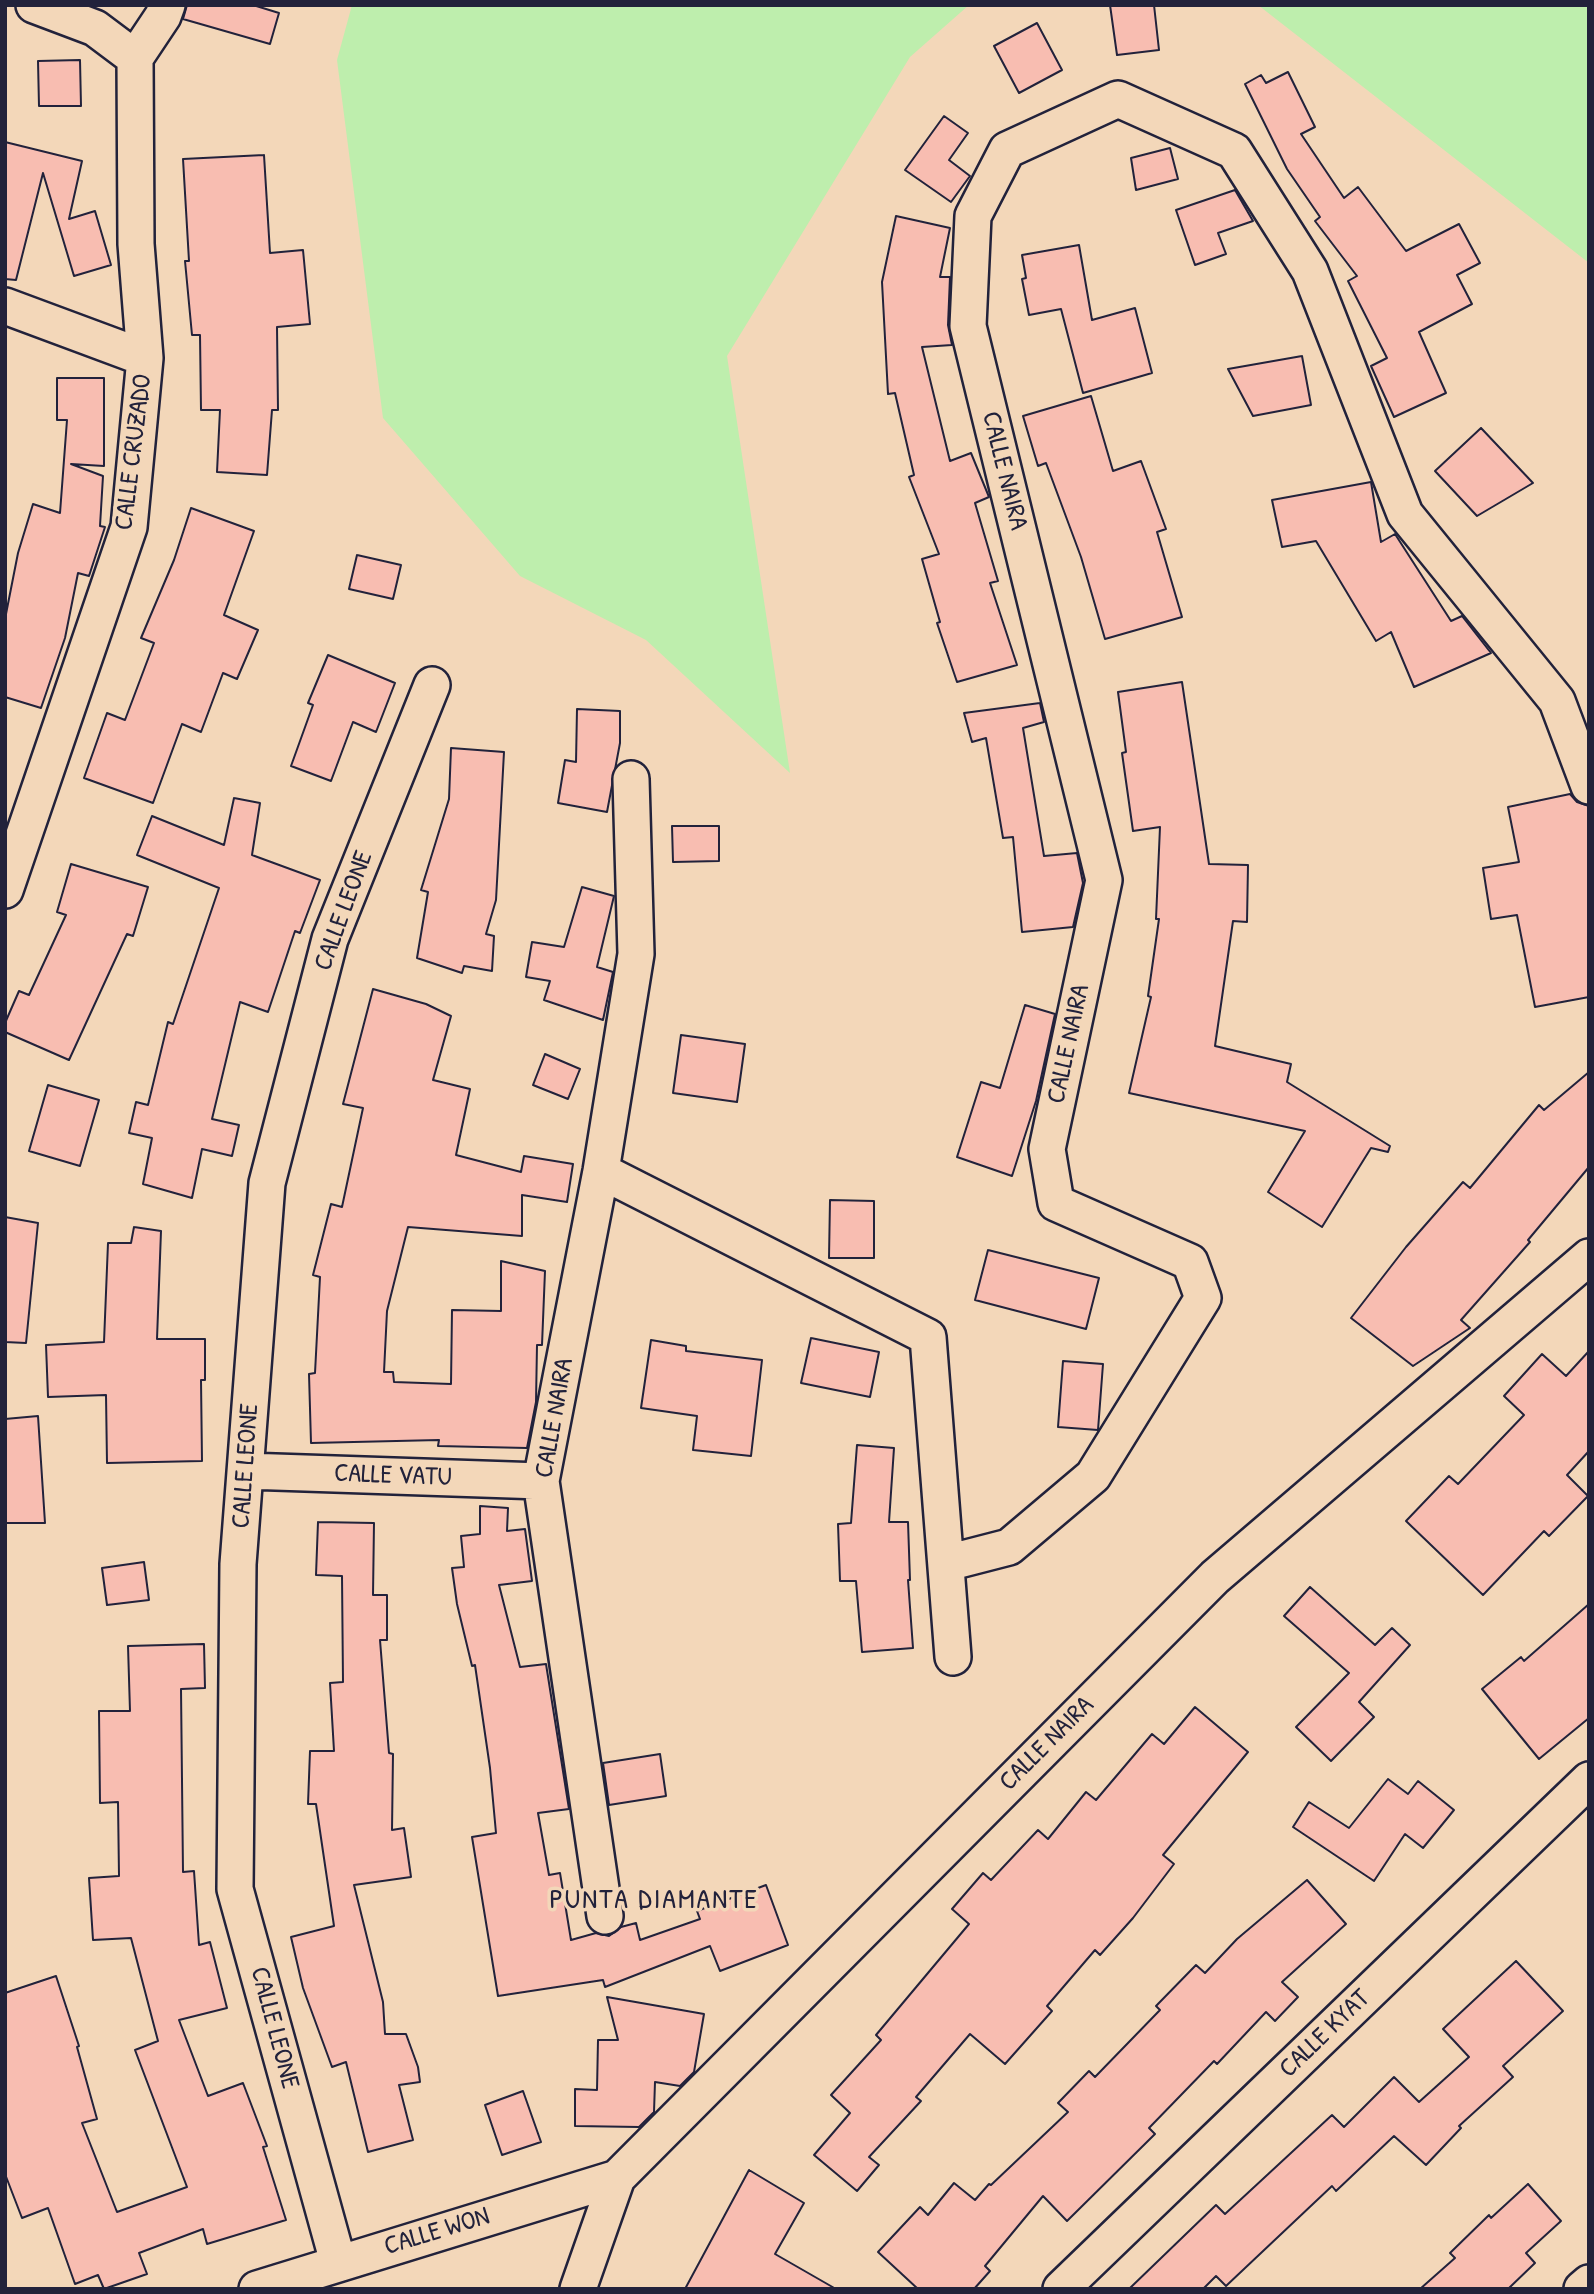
<!DOCTYPE html>
<html>
<head>
<meta charset="utf-8">
<style>
	body { margin:0 }
	#map { position:relative; width:1594px; height:2294px; overflow:hidden; background:#f3d7b9; font-family:"Patrick Hand",sans-serif }
	canvas { display:block }
	.frame { position:absolute; inset:0; border:7px solid #22223b; pointer-events:none }
</style>
</head>
<body>
<div id="map">
<canvas width="1594" height="2294"></canvas>
<div class="frame"></div>
</div>
<script>
const ctx = document.querySelector('canvas').getContext('2d');
ctx.lineJoin = 'round';
function paint(path, color) { ctx.fillStyle = color; ctx.fill(path, 'evenodd'); }
const poly = rows => new Path2D(rows.map(r => 'M' + r).join(''));
function trace(path, color, width, dash) { ctx.strokeStyle = color; ctx.lineWidth = width; ctx.lineCap = dash ? 'butt' : 'round'; ctx.setLineDash(dash || []); ctx.stroke(path); }
function label(font, color, halo, rows, align = 'center') {
  ctx.font = font + ' "Patrick Hand",sans-serif'; ctx.lineWidth = 7; ctx.setLineDash([]); ctx.textBaseline = 'middle'; ctx.strokeStyle = halo; ctx.fillStyle = color; for (const [text, x, y, turn = 0] of rows) {
    ctx.save(); ctx.translate(x, y); ctx.rotate((+turn || 0) * Math.PI / 180); ctx.textAlign = isNaN(turn) ? turn : align; if (halo) ctx.strokeText(text, 0, 0); ctx.fillText(text, 0, 0); ctx.restore();
  }
}
const green = poly([
	[352,5,969,5,910,57,727,356,790,773,646,640,520,576,383,418,337,60],
	[1258,5,1589,5,1589,263]
]);
const building = poly([
	[187,5,253,5,279,13,270,44,183,19,187,5],
	[1110,5,1154,5,1159,50,1117,55,1110,5],
	[1037,23,1062,70,1019,93,994,46,1037,23],
	[80,60,81,106,39,106,38,61,80,60],
	[1288,72,1315,127,1301,134,1344,198,1358,187,1406,251,1459,224,1480,263,1457,275,1472,304,1419,332,1446,393,1394,417,1371,366,1387,358,1348,281,1357,276,1315,221,1320,217,1287,169,1245,84,1261,75,1266,83,1288,72],
	[944,116,968,133,949,160,970,176,951,202,905,170,944,116],
	[5,142,82,161,69,219,95,211,111,265,74,276,43,173,16,280,5,279,5,142],
	[1170,148,1178,179,1136,190,1131,158,1170,148],
	[264,155,270,253,303,250,310,324,277,327,278,410,272,410,267,475,217,472,220,410,201,410,200,335,192,335,185,261,189,261,183,159,264,155],
	[1235,190,1253,221,1218,233,1226,254,1195,265,1176,210,1235,190],
	[896,216,950,228,940,277,950,277,948,325,952,345,922,347,950,461,971,453,989,497,975,503,998,581,990,583,1017,665,957,682,937,623,940,622,922,559,939,554,909,477,914,475,895,393,888,394,882,282,896,216],
	[1079,245,1092,320,1135,308,1152,373,1083,393,1061,309,1029,315,1022,279,1026,278,1022,255,1079,245],
	[1302,356,1311,405,1253,416,1228,369,1302,356],
	[57,378,104,378,104,466,71,464,103,476,100,526,105,527,89,576,78,573,65,638,41,708,5,697,5,619,18,553,33,504,60,513,67,420,57,420,57,378],
	[1091,396,1113,471,1141,461,1166,529,1157,532,1182,617,1105,639,1081,557,1046,463,1038,466,1023,416,1091,396],
	[1481,428,1533,483,1477,516,1435,471,1481,428],
	[1371,482,1381,542,1395,534,1451,621,1462,616,1491,653,1414,687,1391,632,1376,641,1316,541,1282,547,1272,500,1371,482],
	[191,508,254,531,224,615,258,630,237,679,223,673,201,732,182,724,153,803,84,778,107,713,125,720,154,643,141,638,174,560,191,508],
	[357,555,401,565,393,599,349,589,357,555],
	[328,655,395,683,376,732,353,722,331,781,291,766,313,705,308,703,328,655],
	[1182,682,1209,864,1248,865,1247,922,1233,921,1215,1046,1291,1064,1287,1082,1390,1146,1388,1152,1371,1148,1322,1227,1268,1192,1305,1131,1129,1093,1151,997,1148,996,1159,919,1156,919,1160,827,1133,831,1122,753,1126,752,1118,692,1182,682],
	[1040,703,1044,722,1023,728,1044,856,1077,853,1083,883,1073,927,1022,932,1013,837,1003,838,986,738,972,742,964,713,1040,703],
	[577,709,620,711,620,743,607,812,558,803,565,760,576,762,577,709],
	[451,748,504,752,496,900,486,934,494,936,492,971,464,966,462,973,417,958,428,892,421,890,449,799,451,748],
	[1570,794,1577,802,1589,806,1589,997,1535,1007,1517,915,1491,919,1483,868,1519,862,1508,807,1570,794],
	[234,798,260,803,252,855,320,880,300,933,295,931,268,1012,240,1002,212,1119,239,1125,232,1156,202,1149,192,1198,143,1184,152,1138,129,1133,136,1102,148,1105,168,1022,173,1024,219,888,137,855,152,816,224,845,234,798],
	[672,826,719,826,719,861,673,862,672,826],
	[71,864,148,887,133,936,127,934,69,1060,5,1032,5,1023,19,991,29,995,66,915,57,912,71,864],
	[582,887,614,896,597,967,613,972,603,1020,544,1000,550,981,526,977,532,942,564,947,582,887],
	[373,989,426,1004,451,1016,433,1080,470,1089,456,1155,521,1172,524,1156,573,1164,567,1202,522,1195,522,1236,408,1227,387,1311,384,1372,393,1372,394,1382,451,1384,452,1310,501,1311,501,1261,545,1271,542,1345,537,1345,536,1402,527,1448,438,1446,439,1440,311,1443,309,1374,315,1373,320,1277,313,1275,331,1204,342,1207,363,1108,343,1104,373,989],
	[1025,1005,1055,1014,1036,1101,1012,1176,957,1157,981,1082,1000,1088,1025,1005],
	[681,1035,745,1044,737,1102,673,1093,681,1035],
	[545,1054,580,1069,568,1099,533,1085,545,1054],
	[1589,1072,1589,1167,1528,1240,1530,1242,1461,1320,1470,1328,1413,1366,1351,1318,1406,1247,1463,1182,1470,1188,1539,1105,1544,1110,1589,1072],
	[48,1085,99,1100,80,1166,29,1151,48,1085],
	[830,1200,874,1201,874,1258,829,1258,830,1200],
	[5,1217,38,1223,26,1343,5,1342,5,1217],
	[134,1227,161,1231,157,1339,205,1339,205,1380,201,1380,202,1461,107,1463,106,1395,48,1397,46,1345,104,1342,108,1243,131,1243,134,1227],
	[988,1250,1099,1278,1086,1329,975,1300,988,1250],
	[811,1338,879,1352,870,1397,801,1383,811,1338],
	[651,1340,686,1346,686,1351,762,1360,751,1456,693,1450,697,1416,641,1408,651,1340],
	[1589,1351,1589,1451,1567,1475,1588,1496,1549,1536,1544,1531,1483,1595,1406,1521,1449,1476,1458,1484,1524,1415,1504,1396,1542,1354,1566,1376,1589,1351],
	[1063,1361,1103,1364,1098,1430,1058,1427,1063,1361],
	[38,1416,45,1523,5,1523,5,1419,38,1416],
	[857,1445,894,1448,889,1522,908,1522,910,1580,908,1580,913,1648,862,1652,856,1581,840,1581,838,1524,851,1523,857,1445],
	[480,1506,508,1508,507,1531,525,1529,532,1581,499,1585,520,1667,546,1664,569,1809,538,1813,549,1875,560,1873,571,1940,596,1933,609,1936,621,1927,636,1923,640,1940,700,1919,697,1911,766,1885,788,1945,720,1971,710,1946,605,1987,603,1980,498,1996,472,1837,496,1833,490,1768,475,1665,472,1666,457,1604,452,1568,464,1567,461,1536,480,1534,480,1506],
	[318,1522,374,1523,373,1595,387,1595,387,1640,380,1640,389,1753,393,1754,392,1830,404,1828,411,1877,354,1885,383,2002,385,2034,406,2034,418,2067,420,2082,399,2085,413,2140,368,2152,346,2062,332,2067,303,1988,291,1937,334,1926,316,1804,308,1804,310,1751,334,1751,330,1683,343,1682,342,1576,316,1575,318,1522],
	[144,1562,149,1600,107,1605,102,1568,144,1562],
	[1310,1587,1375,1645,1392,1628,1410,1645,1359,1702,1374,1717,1331,1761,1296,1727,1349,1673,1284,1616,1310,1587],
	[1589,1604,1589,1718,1539,1759,1482,1689,1521,1657,1524,1661,1589,1604],
	[204,1644,205,1688,181,1689,183,1872,194,1871,199,1945,210,1942,227,2008,179,2020,208,2096,243,2083,267,2146,263,2147,286,2220,207,2244,203,2229,139,2253,147,2274,104,2289,98,2275,75,2284,48,2208,22,2218,5,2174,5,1993,56,1976,79,2046,77,2047,97,2119,82,2123,117,2212,187,2187,135,2050,158,2041,131,1938,93,1940,89,1878,119,1876,118,1802,100,1803,99,1711,130,1711,128,1646,204,1644],
	[1195,1707,1248,1752,1163,1855,1174,1864,1133,1918,1100,1955,1095,1950,1047,2006,1052,2011,1005,2064,970,2034,916,2097,921,2101,869,2157,879,2165,857,2191,814,2155,850,2113,831,2095,881,2040,876,2035,969,1924,952,1909,983,1873,991,1880,1038,1830,1048,1839,1086,1792,1096,1800,1152,1734,1164,1744,1195,1707],
	[660,1754,666,1796,609,1805,603,1763,660,1754],
	[1388,1779,1408,1794,1418,1781,1454,1810,1423,1848,1405,1834,1374,1881,1293,1827,1309,1802,1349,1828,1388,1779],
	[1307,1880,1346,1924,1282,1982,1298,1997,1275,2021,1266,2012,1217,2064,1214,2061,1149,2128,1155,2134,1067,2221,1043,2196,985,2266,990,2271,974,2289,918,2289,878,2252,920,2207,928,2215,954,2183,975,2200,989,2184,991,2185,1068,2112,1058,2103,1089,2071,1095,2077,1160,2010,1156,2006,1196,1965,1205,1973,1237,1939,1307,1880],
	[1516,1961,1563,2011,1503,2066,1513,2077,1459,2126,1461,2128,1426,2165,1394,2136,1336,2191,1332,2186,1226,2286,1216,2276,1203,2289,1129,2289,1216,2205,1225,2214,1332,2115,1344,2127,1394,2077,1419,2102,1469,2057,1443,2029,1516,1961],
	[607,1997,704,2014,694,2072,680,2086,655,2082,654,2112,639,2127,575,2126,575,2089,597,2090,598,2040,618,2040,607,1997],
	[523,2091,541,2142,502,2155,485,2105,523,2091],
	[749,2170,804,2203,775,2254,836,2289,685,2289,749,2170],
	[1528,2184,1561,2221,1526,2253,1535,2263,1508,2289,1420,2289,1455,2258,1450,2253,1489,2215,1491,2218,1528,2184]
]);
const street = poly([
	[34,5,95,28,135,58],
	[5,306,145,358],
	[5,890,129,527,145,358,136,244,135,58,163,16,167,5],
	[601,1171,928,1337,953,1657],
	[246,1471,541,1481],
	[947,1563,1009,1547,1093,1476,1203,1298,1190,1262,1056,1203,1047,1149,1104,880,968,326,973,216,1007,150,1118,99,1234,151,1310,271,1405,514,1557,701,1589,786],
	[605,1916,541,1481,601,1171,636,954,631,779],
	[338,2262,235,1889,238,1564,267,1183,330,939,432,685],
	[257,2289,617,2178],
	[578,2289,617,2178,1215,1577,1589,1257],
	[1061,2289,1589,1780],
	[1582,2289,1589,2283]
]);
const streetNames = [
	["CALLE CRUZADO",134,452,-83],
	["CALLE NAIRA",1004,471,76],
	["CALLE LEONE",344,911,-70],
	["CALLE NAIRA",1069,1044,-78],
	["CALLE NAIRA",555,1418,-80],
	["CALLE LEONE",246,1466,-86],
	["CALLE VATU",393,1476,2],
	["CALLE NAIRA",1047,1744,-45],
	["CALLE LEONE",274,2028,75],
	["CALLE KYAT",1325,2034,-44],
	["CALLE WON",437,2232,-17]
];
const neighbourhoodNames = [
	["PUNTA DIAMANTE",654,1901]
];
paint(green, '#beeead');
paint(building, '#f8bdb1');
trace(building, '#22223b', 2);
trace(street, '#22223b', 40);
trace(street, '#f3d7b9', 35);
label('26px', '#22223b', '#f3d7b9', streetNames);
ctx.letterSpacing = '2px';
label('28px', '#22223b', '#f3d7b9', neighbourhoodNames);
ctx.letterSpacing = '0px';
</script>
</body>
</html>
